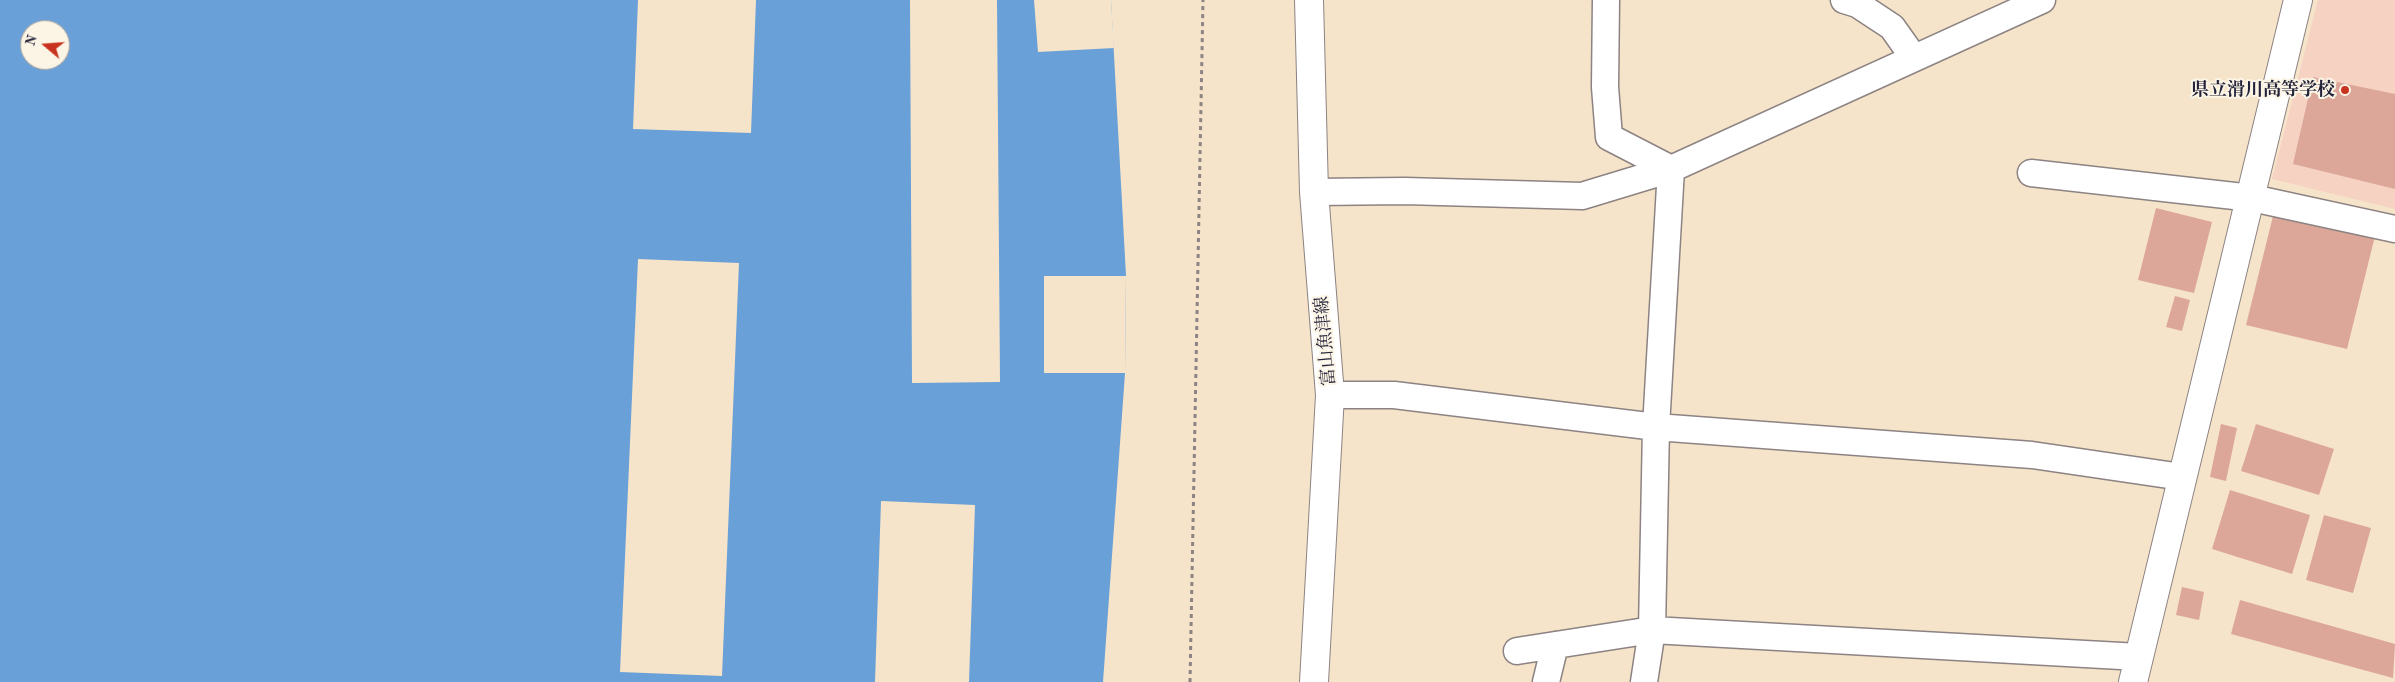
<!DOCTYPE html>
<html>
<head>
<meta charset="utf-8">
<style>
	body { margin:0 }
	#map { position:relative; width:2395px; height:682px; overflow:hidden; background:#f6e4ca; font-family:"Old Standard TT",serif }
	canvas { display:block }
	.north { position:absolute; left:20px; top:20px; width:50px; height:50px; box-sizing:border-box; background:#fcf5e5; border:1px solid #a5a1a1; border-radius:50%; rotate:288deg; font-size:14px; font-weight:700; line-height:20px; text-align:center; color:#22223b }
	.north::after { content:''; display:block; margin:auto; width:18px; height:22px; background:#c8321e; clip-path:polygon(50% 0,100% 100%,50% 72%,0 100%) }
</style>
</head>
<body>
<div id="map">
<canvas width="2395" height="682"></canvas>
<div class="north">N</div>
</div>
<script>
const ctx = document.querySelector('canvas').getContext('2d');
ctx.lineJoin = 'round';
function paint(path, color) { ctx.fillStyle = color; ctx.fill(path, 'evenodd'); }
const poly = rows => new Path2D(rows.map(r => 'M' + r).join(''));
function trace(path, color, width, dash) { ctx.strokeStyle = color; ctx.lineWidth = width; ctx.lineCap = dash ? 'butt' : 'round'; ctx.setLineDash(dash || []); ctx.stroke(path); }
function label(font, color, halo, rows, align = 'center') {
  ctx.font = font + ' "Old Standard TT","Noto Serif JP",serif'; ctx.lineWidth = 4; ctx.setLineDash([]); ctx.textBaseline = 'middle'; ctx.strokeStyle = halo; ctx.fillStyle = color; for (const [text, x, y, turn = 0] of rows) {
    ctx.save(); ctx.translate(x, y); ctx.rotate((+turn || 0) * Math.PI / 180); ctx.textAlign = isNaN(turn) ? turn : align; if (halo) ctx.strokeText(text, 0, 0); ctx.fillText(text, 0, 0); ctx.restore();
  }
}
const built = poly([
	[2318,0,2395,0,2395,209,2272,179]
]);
const water = poly([
	[0,0,1111,0,1126,276,1125,373,1103,682,0,682],
	[30,30,60,30,60,60,30,60]
]);
const pier = poly([
	[638,0,756,0,751,133,633,129],
	[910,0,997,0,1000,382,912,383],
	[1034,0,1111,0,1114,48,1038,52],
	[638,259,739,263,722,676,620,672],
	[1044,276,1126,276,1125,373,1044,373],
	[881,501,975,505,969,682,875,682]
]);
const building = poly([
	[2313,77,2395,94,2395,189,2293,164],
	[2156,208,2212,222,2194,293,2138,280],
	[2274,212,2375,236,2347,349,2246,325],
	[2175,296,2190,300,2182,331,2166,327],
	[2221,424,2237,428,2226,481,2210,477],
	[2256,424,2334,449,2319,495,2241,471],
	[2230,490,2310,515,2292,574,2212,549],
	[2324,515,2371,528,2353,593,2306,580],
	[2182,587,2204,592,2199,620,2176,615],
	[2240,600,2395,644,2393,678,2231,634]
]);
const path = poly([
	[1190,682,1203,0]
]);
const minor = poly([
	[1606,0,1605,87,1609,137,1671,169],
	[1844,0,1857,4,1892,27,1914,58],
	[2031,173,2252,198,2395,229],
	[1314,192,1405,191,1582,196,1671,169,2042,0],
	[1330,395,1394,395,1656,427,2032,455,2182,477],
	[1517,651,1652,630,2139,657],
	[1546,682,1555,645],
	[1644,682,1652,630,1656,427,1671,169]
]);
const tertiary = poly([
	[2133,682,2298,0]
]);
const primary = poly([
	[1309,0,1314,192,1330,395,1314,682]
]);
const markers = [
	[2345,90,5,"#c8321e"]
];
const poiNames = [
	["県立滑川高等学校",2335,90]
];
const streetNames = [
	["富山魚津線",1326,341,-95]
];
paint(built, '#f6d2c3');
paint(water, '#69a0d7');
paint(pier, '#f6e4ca');
paint(building, '#dca699');
trace(minor, '#8c8382', 29);
trace(tertiary, '#8c8382', 30);
trace(primary, '#8c8382', 30);
trace(path, '#8c8382', 3, [4, 4]);
trace(minor, '#fff', 26);
trace(tertiary, '#fff', 28);
trace(primary, '#fff', 28);
for (const [x, y, r, color] of markers) { const dot = new Path2D(); dot.arc(x, y, r, 0, 2 * Math.PI); ctx.fillStyle = color; ctx.fill(dot); trace(dot, '#fcf5e5', 2); }
label('bold 18px', '#22223b', '#fcf5e5', poiNames, 'right');
label('18px', '#22223b', '#fcf5e5', streetNames);
</script>
</body>
</html>
